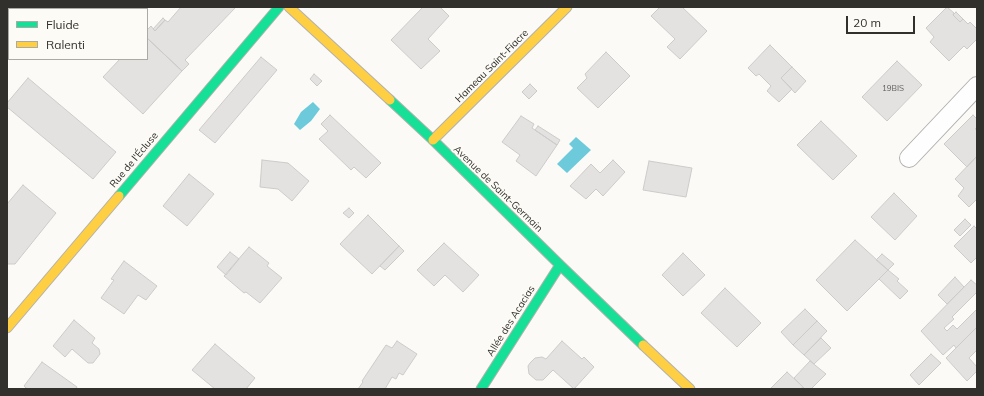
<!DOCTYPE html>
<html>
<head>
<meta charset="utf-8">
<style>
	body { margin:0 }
	#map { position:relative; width:984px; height:396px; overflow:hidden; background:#fbfaf7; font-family:Mulish,sans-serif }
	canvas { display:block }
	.frame { position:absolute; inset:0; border:8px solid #31302d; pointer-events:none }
	.legend { position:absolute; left:8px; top:8px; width:140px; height:52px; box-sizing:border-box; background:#fdfbf5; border:1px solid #abaaa5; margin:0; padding:5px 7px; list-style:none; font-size:12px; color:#31302d }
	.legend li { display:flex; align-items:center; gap:8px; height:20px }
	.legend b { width:20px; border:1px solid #abaaa5 }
	.scale { position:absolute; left:846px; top:16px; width:69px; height:18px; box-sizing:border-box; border:2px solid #31302d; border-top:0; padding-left:5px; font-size:12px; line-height:14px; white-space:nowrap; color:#31302d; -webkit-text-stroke:3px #fdfbf5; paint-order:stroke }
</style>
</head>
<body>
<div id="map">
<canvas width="984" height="396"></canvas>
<div class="frame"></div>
<ul class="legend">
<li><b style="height:5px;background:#16e098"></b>Fluide</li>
<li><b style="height:5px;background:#ffcf43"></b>Ralenti</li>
</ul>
<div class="scale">20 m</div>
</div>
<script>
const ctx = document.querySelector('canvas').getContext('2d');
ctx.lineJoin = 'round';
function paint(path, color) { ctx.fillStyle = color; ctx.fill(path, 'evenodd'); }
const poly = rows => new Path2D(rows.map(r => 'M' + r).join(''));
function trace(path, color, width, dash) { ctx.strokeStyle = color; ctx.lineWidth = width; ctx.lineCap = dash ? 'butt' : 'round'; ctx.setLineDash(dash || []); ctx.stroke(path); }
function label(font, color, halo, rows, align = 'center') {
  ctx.font = font + ' Mulish,sans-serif'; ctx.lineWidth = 4; ctx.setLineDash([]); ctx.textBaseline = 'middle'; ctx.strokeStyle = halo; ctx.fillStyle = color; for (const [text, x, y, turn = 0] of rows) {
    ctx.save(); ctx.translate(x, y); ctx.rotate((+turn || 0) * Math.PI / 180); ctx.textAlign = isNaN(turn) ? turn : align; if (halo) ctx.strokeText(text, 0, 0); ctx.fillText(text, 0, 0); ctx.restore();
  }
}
const water = poly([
	[313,102,320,109,311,121,300,130,294,124,301,112],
	[576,137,591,150,567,173,557,164,573,148,569,144]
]);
const building = poly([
	[7,7,14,7,16,9,9,9,9,32,7,30,7,7],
	[19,7,42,7,40,9,17,9,19,7],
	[181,7,236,7,185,60,189,64,182,71,147,38,147,30,151,26,155,31,165,20,168,22,181,7],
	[423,7,440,7,449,16,428,39,440,51,421,69,391,40,423,7],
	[660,7,682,7,707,31,680,59,667,47,675,39,651,16,660,7],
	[947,7,954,13,953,15,960,22,963,19,968,24,970,22,977,29,977,39,967,49,964,46,949,61,930,42,934,37,926,28,947,7],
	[956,12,963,19,960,22,953,15,956,12],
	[163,18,165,20,155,31,153,29,163,18],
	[147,38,182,71,143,114,103,77,120,59,147,59,147,38],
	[770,45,792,67,781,78,792,89,779,102,767,91,771,86,759,74,756,76,748,68,770,45],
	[606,52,630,76,598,108,577,88,587,78,585,74,606,52],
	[261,57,277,70,215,143,199,130,261,57],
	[897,61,922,85,887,121,862,97,897,61],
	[792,67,806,81,795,93,781,78,792,67],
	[314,74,322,81,317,86,310,79,314,74],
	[28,78,116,152,93,179,7,107,7,103,28,78],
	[530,84,537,91,529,99,522,92,530,84],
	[330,115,381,163,366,178,354,167,351,170,319,139,328,131,321,124,330,115],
	[973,115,977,119,977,127,975,129,977,130,977,156,967,167,944,144,973,115],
	[521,116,534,124,532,128,557,145,536,176,516,161,520,155,502,142,521,116],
	[821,121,857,156,833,180,797,145,821,121],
	[538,126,560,140,557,145,535,130,538,126],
	[977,156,977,199,969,207,958,196,964,188,955,179,977,156],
	[262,160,288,163,309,181,292,201,278,189,260,187,262,160],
	[613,160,625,172,603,196,596,189,586,199,570,186,591,164,600,173,613,160],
	[649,161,692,168,686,197,643,190,649,161],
	[189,174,214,194,187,226,163,206,189,174],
	[23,185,56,213,15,264,7,264,7,204,23,185],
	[894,193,917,216,895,240,871,217,894,193],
	[349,208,354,213,349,218,343,213,349,208],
	[368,215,399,246,372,274,340,244,368,215],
	[965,219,971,225,960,236,954,230,965,219],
	[974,226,977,229,977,257,971,263,954,246,974,226],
	[855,240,888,270,847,311,816,280,855,240],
	[444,243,479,275,463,292,445,275,434,286,417,270,444,243],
	[399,246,404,251,385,270,380,266,399,246],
	[249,247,269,263,267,266,282,278,260,303,246,292,244,293,224,276,249,247],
	[230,252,239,259,226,275,217,267,230,252],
	[683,253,705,275,683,296,662,275,683,253],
	[882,254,894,264,888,270,876,260,882,254],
	[124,261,157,286,146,300,138,295,124,314,101,298,114,280,111,279,124,261],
	[888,270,899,279,897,281,908,291,900,299,879,279,888,270],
	[955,277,964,287,947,304,938,295,955,277],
	[971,280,977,285,977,292,952,317,954,319,944,328,947,331,953,325,957,329,977,309,977,327,956,348,954,345,943,355,921,331,971,280],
	[725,288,761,323,737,347,701,313,725,288],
	[805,309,817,321,793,345,781,332,805,309],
	[74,320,95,338,92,343,99,349,100,354,93,363,88,363,72,349,65,357,53,346,74,320],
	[817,321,827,331,804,355,793,345,817,321],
	[977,327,977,350,969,358,977,367,977,371,967,381,946,358,977,327],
	[821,338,831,348,814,364,804,355,821,338],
	[397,341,417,354,403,375,399,373,396,379,392,377,385,389,358,389,363,382,362,381,386,345,392,348,397,341],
	[562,341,582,359,584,357,594,367,574,389,553,370,543,380,536,380,529,374,528,366,530,363,535,358,542,357,546,359,562,341],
	[215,344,255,378,246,389,215,389,192,370,215,344],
	[931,354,941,363,919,385,910,375,931,354],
	[810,361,826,374,811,389,805,389,794,378,810,361],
	[42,362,77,387,76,389,28,389,26,388,24,386,42,362],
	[787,372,803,387,800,389,770,389,787,372]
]);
const street = poly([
	[909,158,977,86]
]);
const fast = poly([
	[390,100,433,140,560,265,643,345],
	[119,196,279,7],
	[481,389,560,265]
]);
const slow = poly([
	[289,7,390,100],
	[433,140,567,7],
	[7,328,119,196],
	[643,345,690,389]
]);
const numberNames = [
	["19BIS",893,89]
];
const streetNames = [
	["Hameau Saint-Fiacre",492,66,-45],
	["Rue de l'Écluse",134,160,-50],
	["Avenue de Saint-Germain",498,189,44],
	["Allée des Acacias",511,321,-58]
];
paint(water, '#6ccadb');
paint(building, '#e3e2e1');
trace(building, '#cdcbca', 1);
trace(street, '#b2b1af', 20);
trace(fast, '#b2b1af', 11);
trace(slow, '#b2b1af', 11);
trace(street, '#fefefe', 18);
trace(fast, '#16e098', 9);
trace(slow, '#ffcf43', 9);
label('8px', '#5e5e5b', null, numberNames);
label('10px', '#31302d', '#fdfbf5', streetNames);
</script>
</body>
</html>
